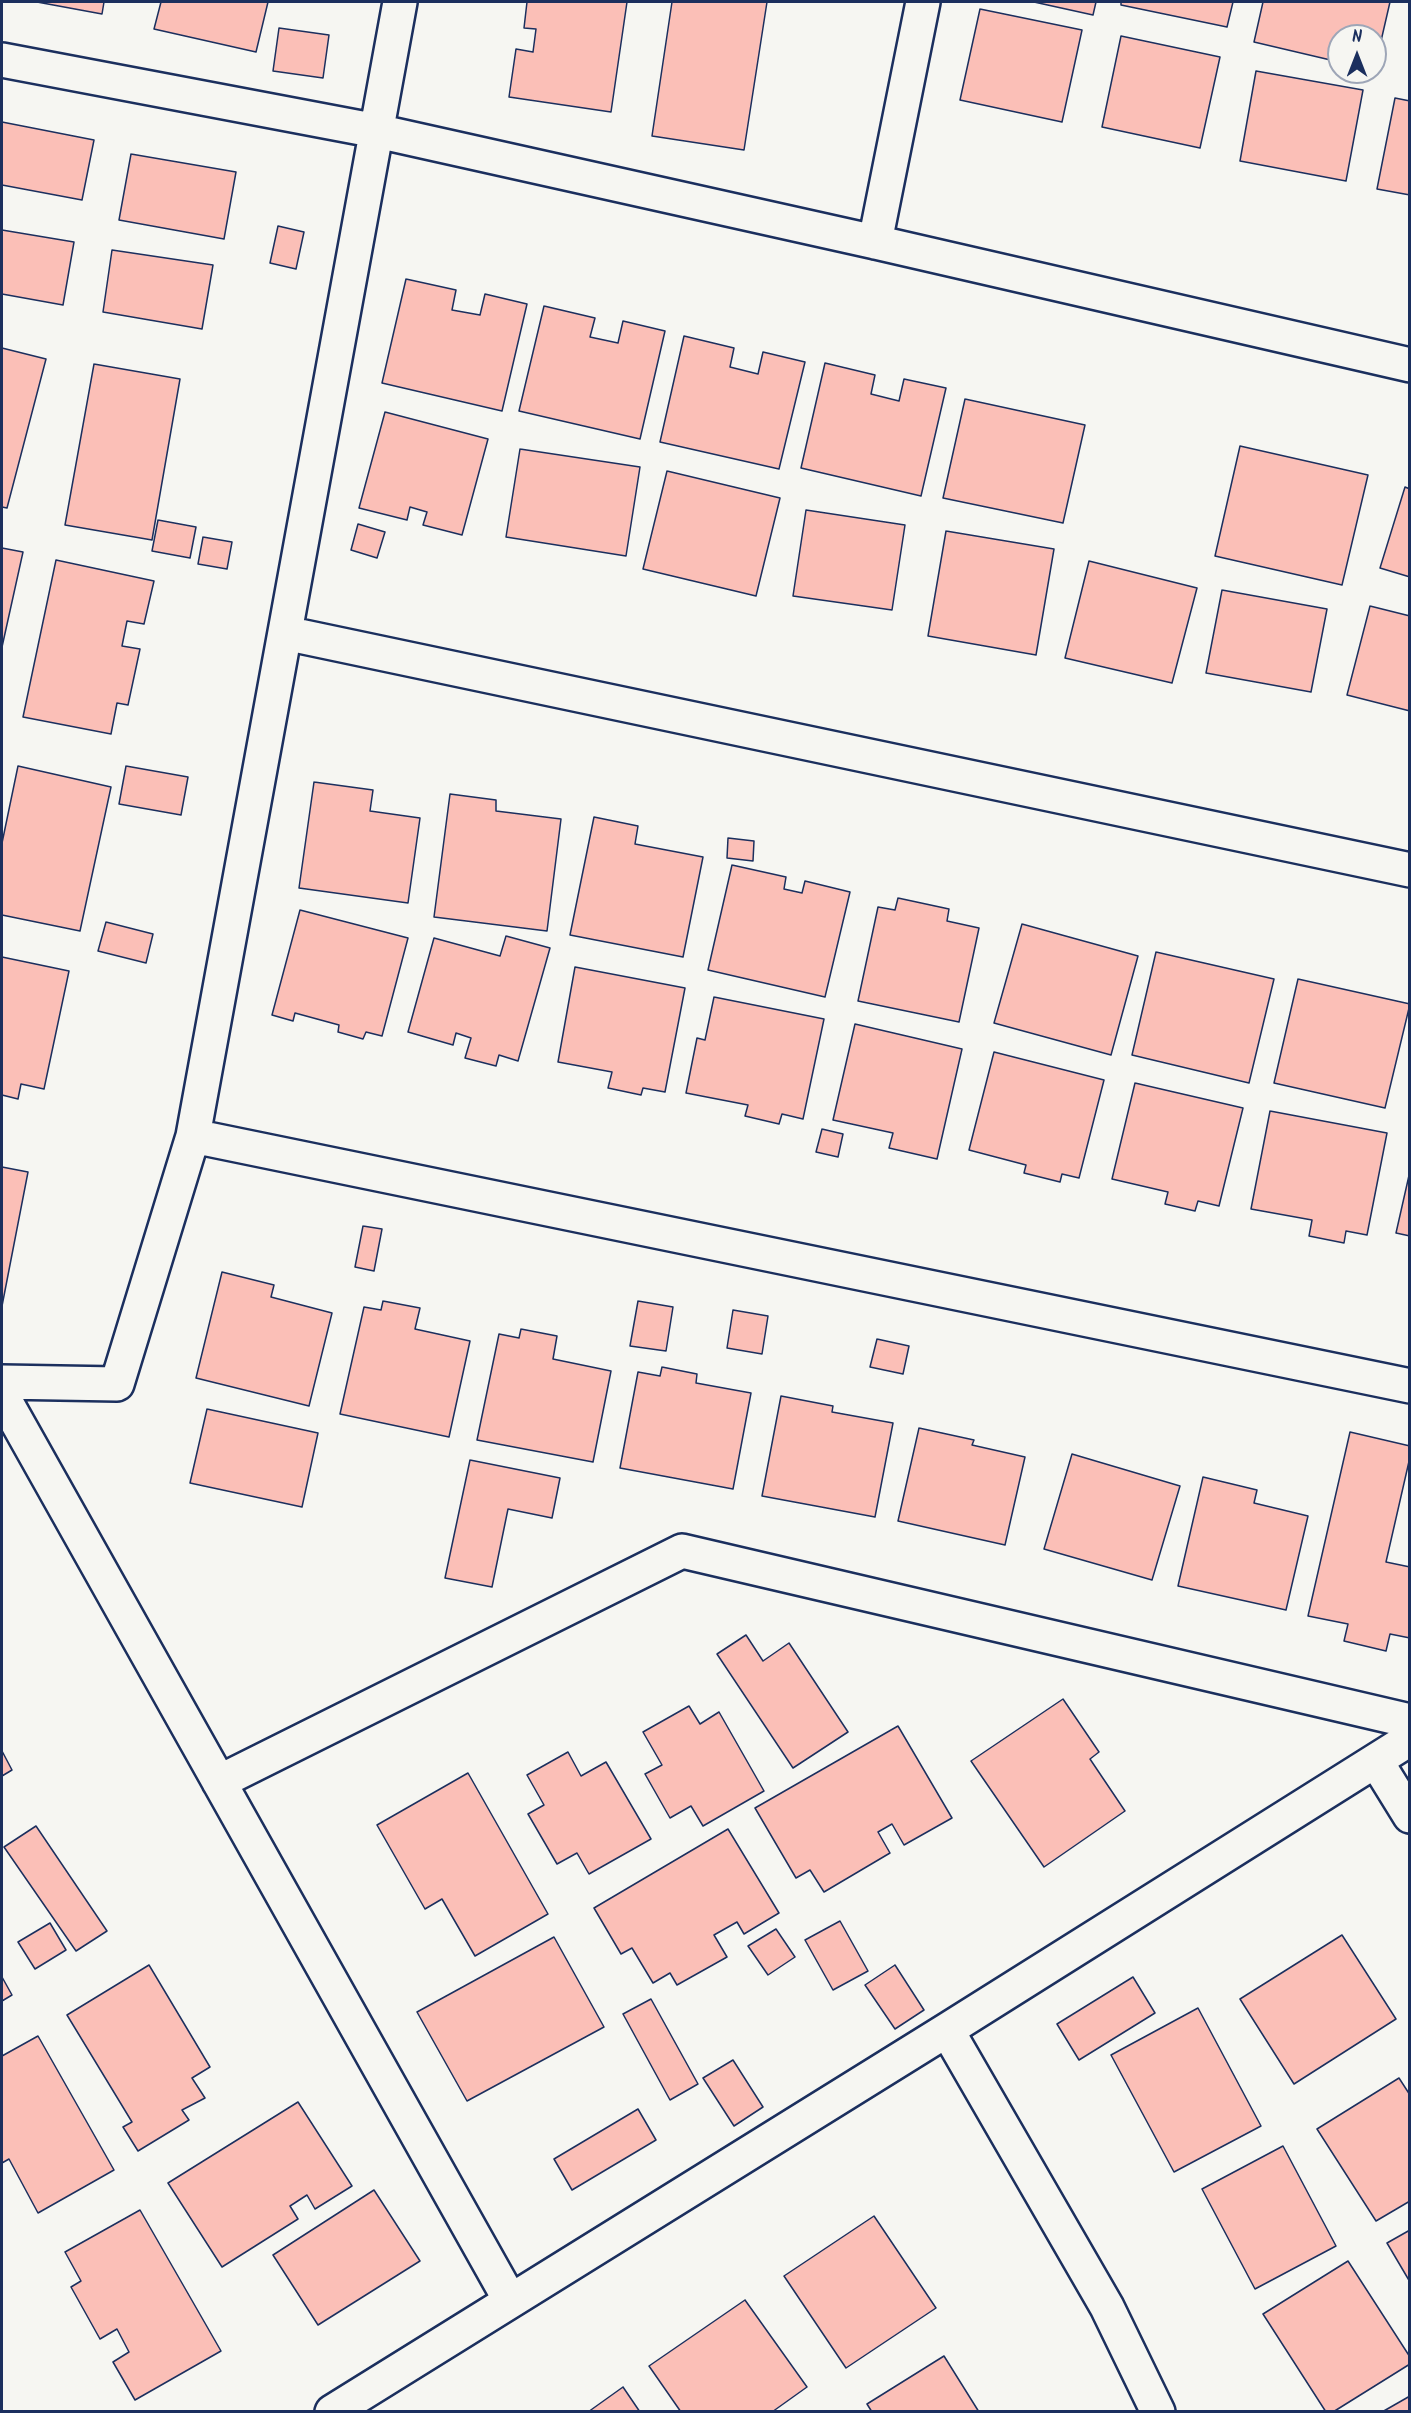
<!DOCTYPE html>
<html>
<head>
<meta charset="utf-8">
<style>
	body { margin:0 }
	#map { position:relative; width:1411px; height:2413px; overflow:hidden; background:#f6f6f2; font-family:Kalam,sans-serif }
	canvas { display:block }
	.frame { position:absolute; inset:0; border:3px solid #1b2f5e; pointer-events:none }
	.north { position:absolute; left:1327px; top:24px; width:60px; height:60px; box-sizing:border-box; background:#f6f6f2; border:2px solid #9ea6b7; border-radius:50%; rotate:0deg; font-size:16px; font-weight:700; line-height:24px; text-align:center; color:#1b2f5e }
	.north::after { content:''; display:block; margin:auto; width:21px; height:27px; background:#1b2f5e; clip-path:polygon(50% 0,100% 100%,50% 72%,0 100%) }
</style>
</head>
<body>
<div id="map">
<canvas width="1411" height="2413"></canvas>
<div class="frame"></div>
<div class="north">N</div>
</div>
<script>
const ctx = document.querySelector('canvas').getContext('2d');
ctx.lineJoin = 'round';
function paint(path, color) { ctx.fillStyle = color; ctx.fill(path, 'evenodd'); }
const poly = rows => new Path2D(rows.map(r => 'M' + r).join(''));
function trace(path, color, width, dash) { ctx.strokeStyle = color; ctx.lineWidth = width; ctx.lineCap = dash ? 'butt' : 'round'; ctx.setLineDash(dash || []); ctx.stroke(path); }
const building = poly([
	[37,2,104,2,102,14,37,2],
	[161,2,268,2,256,52,154,29,161,2],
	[527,2,627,2,611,112,509,97,516,49,533,52,536,29,524,28,527,2],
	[672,2,767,2,744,150,652,136,672,2],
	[1034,2,1096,2,1093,15,1034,2],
	[1121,2,1233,2,1227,27,1121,5,1121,2],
	[1263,2,1390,2,1375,67,1375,36,1339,36,1339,62,1254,42,1263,2],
	[980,9,1082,30,1062,122,960,100,980,9],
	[279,28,329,35,323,78,273,71,279,28],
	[1121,36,1220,57,1200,148,1102,127,1121,36],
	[1256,71,1363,90,1346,181,1240,161,1256,71],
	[1395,98,1410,101,1410,195,1377,189,1395,98],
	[2,122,94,140,82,200,2,185,2,122],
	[131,154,236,172,224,239,119,220,131,154],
	[278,226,304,232,296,269,270,263,278,226],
	[2,230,74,242,63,305,2,294,2,230],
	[112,250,213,265,202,329,103,312,112,250],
	[406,279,456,290,452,310,480,315,485,294,527,304,502,411,382,383,406,279],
	[544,306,595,318,590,337,618,343,623,321,665,331,640,439,519,411,544,306],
	[684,336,734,348,730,367,758,374,763,352,805,362,779,469,660,442,684,336],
	[2,348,46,359,7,508,2,507,2,348],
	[825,363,875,375,871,394,899,401,904,379,946,388,921,496,801,468,825,363],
	[94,364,180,379,152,540,65,525,94,364],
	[965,399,1085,425,1063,523,943,498,965,399],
	[385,412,488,439,462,535,423,525,427,512,410,507,407,520,359,508,385,412],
	[1240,446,1368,475,1342,585,1215,556,1240,446],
	[520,449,640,467,626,556,506,537,520,449],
	[667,471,780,498,756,596,643,569,667,471],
	[1405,487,1410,489,1410,577,1380,568,1405,487],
	[806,510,905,525,892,610,793,596,806,510],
	[158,520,196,527,190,558,152,551,158,520],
	[358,524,385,532,377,558,351,550,358,524],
	[946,531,1054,549,1036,655,928,636,946,531],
	[203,537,232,542,227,569,198,564,203,537],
	[2,548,23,552,2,647,2,548],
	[56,560,154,581,144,624,127,621,122,646,140,649,128,705,117,703,111,734,23,717,56,560],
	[1089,561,1197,588,1172,683,1065,658,1089,561],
	[1222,590,1327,609,1311,692,1206,673,1222,590],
	[1370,606,1410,616,1410,711,1347,695,1370,606],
	[18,766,111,787,80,931,2,915,2,843,18,766],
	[126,766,188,777,181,815,119,804,126,766],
	[314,782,373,790,370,811,420,818,408,903,299,888,314,782],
	[450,794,496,800,496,811,561,819,547,931,434,917,450,794],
	[594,817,638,826,635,844,703,857,683,957,570,935,594,817],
	[728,838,754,841,753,861,727,858,728,838],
	[732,865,786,877,784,889,802,893,805,881,850,892,825,997,708,970,732,865],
	[898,898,949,909,947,921,979,928,959,1022,858,1001,878,907,895,910,898,898],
	[300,910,408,938,382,1036,366,1032,363,1039,338,1032,339,1025,295,1013,293,1021,272,1015,300,910],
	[106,922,153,934,146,963,98,951,106,922],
	[1022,924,1138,956,1111,1055,994,1023,1022,924],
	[506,936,550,948,518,1061,499,1055,496,1066,465,1058,471,1038,456,1033,453,1045,408,1032,434,938,500,956,506,936],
	[1156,952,1274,979,1249,1083,1132,1055,1156,952],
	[2,957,69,971,44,1089,21,1084,18,1099,2,1095,2,957],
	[575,967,685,988,665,1092,643,1088,641,1095,608,1088,612,1072,558,1062,575,967],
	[1298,979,1410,1004,1385,1108,1274,1083,1298,979],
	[714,997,824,1019,803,1119,782,1114,779,1124,745,1116,748,1105,686,1093,697,1038,705,1040,714,997],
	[855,1024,962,1049,937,1159,889,1148,893,1133,833,1120,855,1024],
	[994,1052,1104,1080,1079,1178,1062,1174,1060,1182,1024,1173,1026,1165,969,1150,994,1052],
	[1135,1083,1243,1108,1219,1206,1198,1201,1195,1211,1165,1204,1168,1192,1112,1179,1135,1083],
	[1270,1111,1387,1133,1367,1235,1346,1231,1344,1243,1309,1236,1312,1220,1251,1209,1270,1111],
	[822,1129,843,1134,838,1157,816,1152,822,1129],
	[2,1167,28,1172,2,1306,2,1167],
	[1410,1171,1410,1236,1396,1233,1410,1171],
	[363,1226,382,1229,374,1271,355,1267,363,1226],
	[222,1272,274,1285,271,1297,332,1313,309,1406,196,1378,222,1272],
	[383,1301,420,1308,415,1329,470,1341,449,1437,340,1414,364,1307,381,1310,383,1301],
	[638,1301,673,1307,666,1351,630,1346,638,1301],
	[733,1310,768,1316,762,1354,727,1348,733,1310],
	[521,1329,557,1336,553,1359,611,1371,593,1462,477,1440,499,1334,519,1338,521,1329],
	[877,1339,909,1346,903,1374,870,1367,877,1339],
	[662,1367,697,1374,696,1383,751,1393,733,1489,620,1468,638,1372,660,1376,662,1367],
	[781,1396,833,1406,832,1412,893,1423,875,1517,762,1496,781,1396],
	[207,1409,318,1433,302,1507,190,1483,207,1409],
	[919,1428,974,1440,972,1445,1025,1457,1005,1545,898,1521,919,1428],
	[1350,1432,1410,1446,1410,1457,1386,1562,1410,1567,1410,1638,1390,1634,1386,1651,1344,1641,1348,1624,1308,1616,1350,1432],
	[1072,1454,1180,1486,1152,1580,1044,1549,1072,1454],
	[470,1460,560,1478,552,1518,508,1509,492,1587,445,1578,470,1460],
	[1203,1477,1257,1490,1254,1503,1308,1516,1286,1610,1178,1586,1203,1477],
	[746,1635,763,1661,789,1643,848,1732,793,1768,717,1654,746,1635],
	[1063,1699,1099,1752,1090,1759,1125,1811,1044,1867,971,1761,1063,1699],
	[689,1706,700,1724,719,1712,764,1791,703,1826,691,1806,670,1818,645,1774,662,1765,643,1732,689,1706],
	[898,1726,952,1818,904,1845,892,1824,878,1832,890,1853,824,1892,810,1870,796,1878,755,1808,898,1726],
	[2,1751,12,1770,2,1776,2,1751],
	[568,1752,581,1776,606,1762,651,1839,589,1874,577,1853,557,1864,528,1814,544,1805,527,1775,568,1752],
	[468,1773,548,1914,475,1956,442,1899,425,1909,377,1825,468,1773],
	[36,1826,107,1931,76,1951,4,1847,36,1826],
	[728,1829,779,1913,744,1934,737,1922,714,1935,727,1957,677,1985,670,1973,653,1983,632,1948,621,1954,594,1908,728,1829],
	[840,1921,868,1971,833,1990,805,1940,840,1921],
	[50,1923,66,1950,35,1969,18,1942,50,1923],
	[776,1929,795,1957,768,1975,748,1946,776,1929],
	[1342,1935,1396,2019,1294,2084,1240,1999,1342,1935],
	[554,1937,604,2027,467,2101,417,2012,554,1937],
	[149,1965,210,2067,192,2078,205,2098,182,2110,189,2120,138,2151,123,2127,132,2122,67,2015,149,1965],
	[895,1965,924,2010,895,2029,865,1985,895,1965],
	[2,1977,12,1995,2,2001,2,1977],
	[1133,1977,1155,2013,1079,2060,1057,2024,1133,1977],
	[651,1999,698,2084,670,2100,623,2014,651,1999],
	[1198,2008,1261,2126,1174,2172,1111,2055,1198,2008],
	[38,2036,114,2170,38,2213,9,2159,2,2163,2,2056,38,2036],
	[733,2060,763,2107,734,2126,703,2078,733,2060],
	[1399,2078,1410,2095,1410,2201,1376,2221,1317,2129,1399,2078],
	[298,2102,352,2186,315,2209,307,2195,290,2206,298,2219,222,2267,168,2183,298,2102],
	[638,2109,656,2140,572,2190,554,2159,638,2109],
	[1283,2146,1336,2246,1255,2289,1202,2189,1283,2146],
	[374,2190,420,2261,318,2325,273,2255,374,2190],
	[140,2210,221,2351,135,2400,113,2362,129,2352,117,2329,100,2339,71,2287,81,2281,65,2252,140,2210],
	[874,2216,936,2308,846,2368,784,2276,874,2216],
	[1410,2230,1410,2282,1387,2243,1410,2230],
	[1348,2261,1410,2357,1410,2364,1333,2412,1326,2412,1263,2314,1348,2261],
	[745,2300,807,2387,772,2412,681,2412,649,2366,745,2300],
	[944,2356,979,2412,872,2412,867,2404,944,2356],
	[623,2387,640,2412,588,2412,623,2387],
	[1410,2396,1410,2412,1382,2412,1410,2396]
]);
const street = poly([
	[2,60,377,131,875,242,1410,365],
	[875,242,923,2],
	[285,633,1410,870],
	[193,1136,1410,1386],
	[2,1382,117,1384,193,1136,400,2],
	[2,1395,510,2300],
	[1376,1761,1410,1816],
	[219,1782,682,1551,1410,1721],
	[947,2030,1107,2307,1158,2412],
	[332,2412,947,2030,1410,1739]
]);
paint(building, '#fbbfb7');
trace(building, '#1b2f5e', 1.5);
trace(street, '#1b2f5e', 38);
trace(street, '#f6f6f2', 33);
</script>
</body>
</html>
